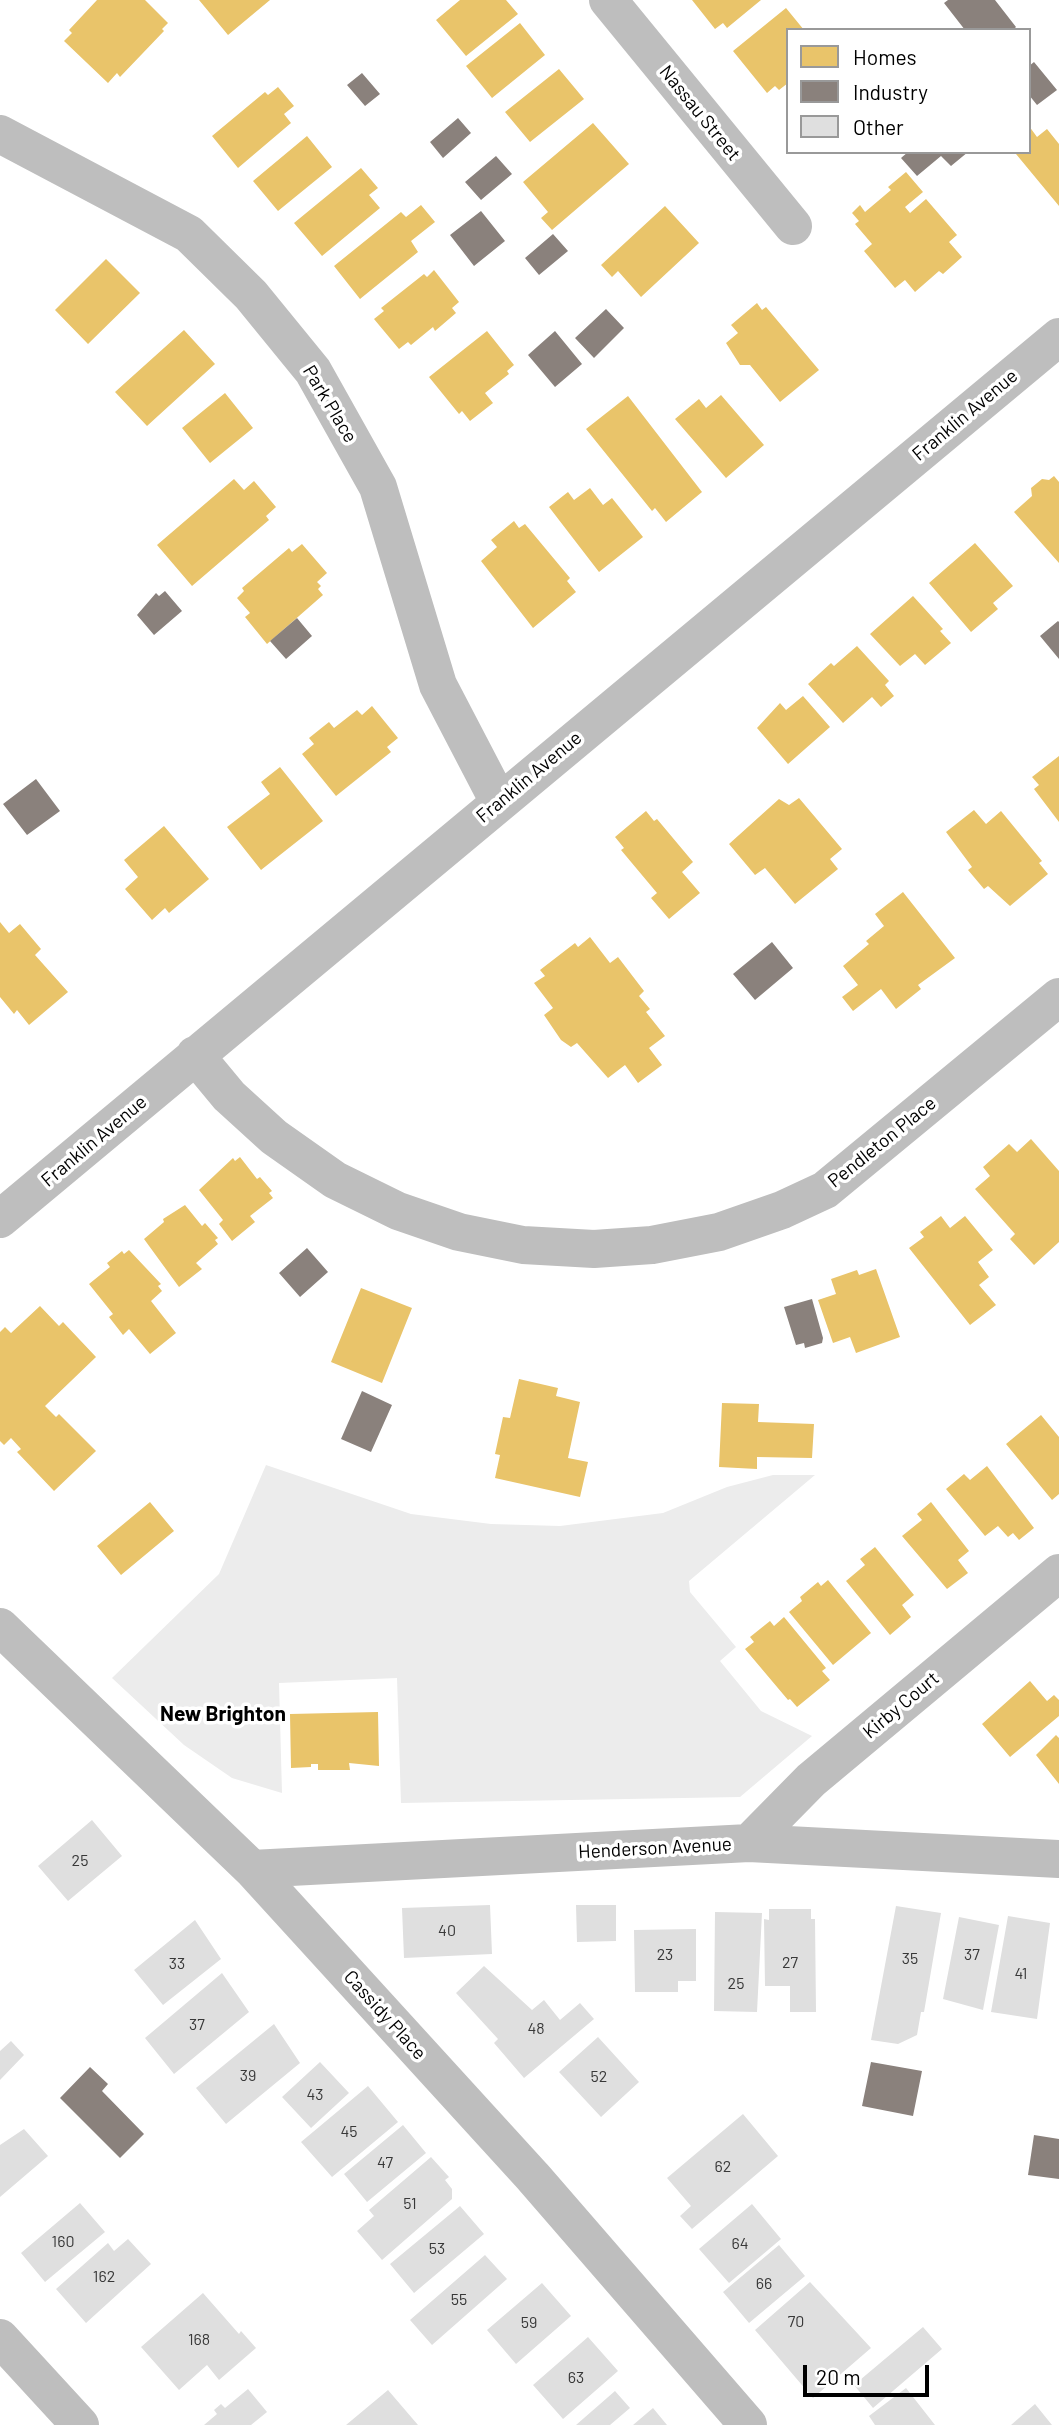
<!DOCTYPE html>
<html>
<head>
<meta charset="utf-8">
<style>
	body { margin:0 }
	#map { position:relative; width:1059px; height:2425px; overflow:hidden; background:#fff; font-family:Barlow,sans-serif }
	canvas { display:block }
	.legend { position:absolute; left:786px; top:28px; width:245px; height:126px; box-sizing:border-box; background:#fff; border:2px solid #999; margin:0; padding:9px 12px; list-style:none; font-size:21px; color:#000 }
	.legend li { display:flex; align-items:center; gap:14px; height:35px }
	.legend b { width:35px; border:2px solid #999 }
	.scale { position:absolute; left:803px; top:2365px; width:126px; height:32px; box-sizing:border-box; border:4px solid #000; border-top:0; padding-left:9px; font-size:21px; line-height:24px; white-space:nowrap; color:#000; -webkit-text-stroke:5px #fff; paint-order:stroke }
</style>
</head>
<body>
<div id="map">
<canvas width="1059" height="2425"></canvas>
<ul class="legend">
<li><b style="height:19px;background:#e9c46a"></b>Homes</li>
<li><b style="height:19px;background:#8a817c"></b>Industry</li>
<li><b style="height:19px;background:#dfdfdf"></b>Other</li>
</ul>
<div class="scale">20 m</div>
</div>
<script>
const ctx = document.querySelector('canvas').getContext('2d');
ctx.lineJoin = 'round';
function paint(path, color) { ctx.fillStyle = color; ctx.fill(path, 'evenodd'); }
const poly = rows => new Path2D(rows.map(r => 'M' + r).join(''));
function trace(path, color, width, dash) { ctx.strokeStyle = color; ctx.lineWidth = width; ctx.lineCap = dash ? 'butt' : 'round'; ctx.setLineDash(dash || []); ctx.stroke(path); }
function label(font, color, halo, rows, align = 'center') {
  ctx.font = font + ' Barlow,sans-serif'; ctx.lineWidth = 7; ctx.setLineDash([]); ctx.textBaseline = 'middle'; ctx.strokeStyle = halo; ctx.fillStyle = color; for (const [text, x, y, turn = 0] of rows) {
    ctx.save(); ctx.translate(x, y); ctx.rotate((+turn || 0) * Math.PI / 180); ctx.textAlign = isNaN(turn) ? turn : align; if (halo) ctx.strokeText(text, 0, 0); ctx.fillText(text, 0, 0); ctx.restore();
  }
}
const green = poly([
	[266,1465,411,1514,491,1524,560,1526,663,1513,727,1487,773,1475,815,1475,689,1581,690,1592,736,1647,720,1661,761,1711,812,1736,740,1797,401,1803,397,1678,279,1683,282,1793,232,1778,184,1745,112,1678,219,1574]
]);
const homes = poly([
	[97,0,145,0,168,23,162,29,164,31,120,77,117,73,108,83,64,41,72,33,69,30],
	[199,0,270,0,228,35],
	[460,0,506,0,518,14,466,56,436,20],
	[692,0,761,0,727,28,723,23,715,29],
	[786,8,804,30,788,30,788,83,779,90,775,86,767,93,733,51],
	[520,23,545,55,492,98,466,66],
	[559,69,584,99,530,142,505,112],
	[278,87,294,106,284,114,291,123,238,168,212,136,265,92,268,95],
	[593,123,629,164,552,230,541,218,548,212,523,182],
	[1029,126,1037,137,1047,129,1059,144,1059,206,1016,154,1029,152],
	[307,136,332,167,278,211,253,181],
	[361,168,378,188,369,195,380,208,322,256,294,223],
	[906,172,923,192,905,207,910,213,926,199,957,235,949,242,962,257,943,274,939,271,915,292,905,280,895,288,864,251,872,244,855,224,859,221,852,213,860,205,865,212,891,190,888,187],
	[421,205,435,222,411,241,418,252,360,299,334,266,401,212,406,217],
	[665,206,699,243,641,297,618,271,612,277,601,265],
	[106,259,140,293,88,344,55,310],
	[434,270,459,302,452,308,456,313,435,331,433,327,411,345,408,342,399,349,374,319,384,311,381,308,424,274,427,277],
	[757,303,762,310,766,307,819,370,780,402,750,365,740,365,726,343,738,333,731,325],
	[184,330,215,364,147,426,115,392],
	[487,331,514,365,507,371,509,374,485,393,493,403,470,421,462,411,459,414,429,377],
	[225,393,253,428,210,463,182,428],
	[721,395,764,445,726,478,675,419,699,399,706,408],
	[628,396,702,492,666,522,655,508,652,511,586,429],
	[1054,476,1059,482,1059,563,1014,512,1032,496,1031,488,1042,479,1049,480],
	[234,479,244,490,254,481,276,507,266,516,269,520,192,586,157,545],
	[590,488,603,505,612,498,643,537,599,572,549,507,568,492,574,500],
	[514,521,519,528,525,524,570,578,567,581,576,592,533,628,481,561,497,547,491,540],
	[975,543,1013,586,993,603,998,609,971,632,929,583],
	[302,544,327,573,317,582,321,586,318,589,323,595,267,644,245,617,250,613,237,598,244,591,242,588,289,548,292,552],
	[913,596,943,629,940,631,951,643,925,665,915,654,900,666,870,634],
	[857,646,889,681,885,685,894,696,881,707,872,697,843,723,808,684,831,663,834,666],
	[803,696,830,727,788,764,757,728,780,703,786,710],
	[372,706,398,738,387,747,391,752,336,796,302,754,314,744,309,738,329,722,334,728,357,710,362,715],
	[1059,756,1059,822,1034,789,1039,785,1032,777],
	[280,767,323,821,261,870,227,827,270,794,261,782],
	[799,798,842,849,830,859,838,869,795,904,765,868,755,875,729,844,779,799,789,805],
	[974,810,986,824,1001,811,1042,861,1039,863,1048,874,1010,906,988,886,984,889,968,870,972,867,946,832],
	[646,811,654,821,657,819,693,862,682,872,700,893,669,919,651,898,657,893,621,850,624,848,615,837],
	[164,826,209,879,169,913,165,908,152,920,125,889,138,877,124,860],
	[903,892,955,958,918,985,921,989,896,1009,881,989,853,1011,842,997,858,985,843,966,869,944,866,941,884,926,875,914],
	[0,922,9,933,20,924,41,949,35,955,68,992,29,1025,17,1010,14,1014,0,997],
	[590,937,610,963,618,957,644,991,639,996,650,1009,646,1012,665,1036,649,1048,662,1065,638,1083,625,1065,608,1078,577,1043,571,1047,561,1040,544,1015,553,1008,534,983,545,976,540,970,575,943,578,947],
	[1031,1139,1059,1171,1059,1242,1034,1265,1010,1239,1015,1234,975,1189,990,1176,983,1167,1009,1144,1017,1152],
	[240,1157,257,1179,260,1177,272,1191,269,1193,273,1198,250,1216,255,1222,232,1241,219,1224,223,1220,199,1190,233,1158,235,1161],
	[185,1205,202,1226,205,1223,218,1238,215,1240,218,1244,196,1263,202,1269,179,1287,144,1239,164,1222,163,1219],
	[941,1216,950,1228,965,1216,993,1250,978,1262,989,1277,979,1285,996,1305,970,1325,909,1248,924,1237,920,1232],
	[129,1250,161,1284,158,1286,162,1291,151,1301,176,1333,150,1354,129,1329,123,1335,109,1317,113,1314,89,1284,110,1267,107,1263,122,1251,124,1254],
	[876,1269,900,1337,856,1353,850,1337,833,1343,818,1300,836,1294,831,1279,857,1270,859,1275],
	[361,1288,412,1308,382,1383,331,1362],
	[40,1306,59,1326,63,1322,96,1357,45,1406,56,1417,59,1414,96,1451,54,1491,17,1452,21,1449,11,1438,4,1445,0,1441,0,1332,5,1327,11,1333],
	[519,1379,558,1388,556,1396,580,1402,568,1458,588,1462,580,1497,495,1478,500,1455,495,1454,503,1417,510,1418],
	[722,1403,759,1404,758,1422,814,1424,812,1458,757,1457,757,1469,719,1467],
	[1041,1415,1059,1437,1059,1494,1052,1500,1006,1444],
	[987,1466,1034,1528,1019,1540,1013,1533,1008,1537,998,1526,985,1536,946,1489,964,1474,970,1480],
	[150,1502,174,1531,121,1575,97,1546],
	[931,1502,969,1551,958,1560,968,1573,947,1589,902,1536,922,1520,917,1514],
	[875,1547,914,1595,902,1605,911,1617,890,1635,846,1581,865,1565,860,1559],
	[828,1580,871,1633,833,1665,789,1612,802,1601,800,1597,818,1582,821,1586],
	[784,1617,826,1668,822,1671,830,1680,797,1707,790,1699,788,1700,745,1649,754,1642,750,1637,770,1621,774,1626],
	[1030,1681,1047,1701,1054,1695,1059,1700,1059,1716,1010,1757,982,1724],
	[378,1712,379,1766,349,1763,350,1770,318,1770,318,1764,311,1764,311,1767,291,1768,290,1714],
	[1056,1735,1059,1738,1059,1784,1036,1755]
]);
const industry = poly([
	[948,0,995,0,1016,27,1013,30,965,30,944,3],
	[1034,62,1057,90,1037,105,1029,95,1029,66],
	[362,73,380,94,365,106,347,85],
	[458,118,471,133,443,158,430,142],
	[908,152,968,152,951,166,941,156,917,176,901,158],
	[496,156,512,174,481,200,465,182],
	[481,211,505,241,474,266,450,235],
	[553,234,568,251,539,275,525,258],
	[606,309,624,328,594,358,575,338],
	[555,331,582,364,555,387,528,355],
	[165,591,182,611,154,635,137,615,156,593,159,596],
	[297,618,312,636,286,659,270,641],
	[1058,621,1059,622,1059,659,1040,636],
	[36,779,60,811,27,835,3,804],
	[772,942,793,968,755,1000,733,974],
	[307,1248,328,1272,300,1297,279,1273],
	[812,1299,823,1338,822,1343,805,1348,804,1343,796,1345,784,1307],
	[362,1391,392,1405,371,1452,341,1439],
	[871,2062,922,2071,913,2116,862,2106],
	[90,2067,108,2084,102,2091,144,2134,120,2158,60,2098],
	[1034,2135,1059,2139,1059,2179,1028,2175]
]);
const building = poly([
	[92,1820,122,1856,68,1901,38,1866],
	[490,1905,492,1954,404,1958,402,1908],
	[576,1905,616,1905,616,1941,577,1942],
	[896,1906,941,1913,924,2012,921,2012,917,2035,898,2044,871,2040],
	[769,1909,811,1909,811,1919,815,1919,816,2012,790,2012,790,1986,765,1986,764,1919,769,1920],
	[715,1912,762,1913,757,2012,714,2011],
	[1008,1916,1050,1923,1037,2019,991,2012],
	[959,1917,999,1925,983,2010,943,1999],
	[195,1920,221,1959,163,2005,134,1970],
	[696,1929,696,1981,678,1981,678,1992,635,1992,634,1930],
	[484,1966,532,2010,544,2000,560,2020,580,2003,594,2019,524,2078,494,2043,498,2039,456,1993],
	[222,1973,249,2012,174,2074,145,2038],
	[274,2024,300,2063,226,2124,196,2088],
	[598,2037,639,2082,601,2117,559,2072],
	[11,2041,24,2055,0,2080,0,2051],
	[320,2062,349,2093,311,2128,282,2097],
	[368,2086,398,2122,332,2177,301,2142],
	[743,2114,778,2156,692,2229,680,2216,691,2206,667,2178],
	[403,2125,426,2153,367,2202,344,2174],
	[24,2129,48,2156,0,2197,0,2145],
	[431,2157,449,2177,445,2180,452,2189,452,2199,382,2260,357,2231,374,2216,369,2210],
	[80,2203,105,2232,45,2282,21,2253],
	[752,2204,781,2239,729,2283,699,2249],
	[460,2206,484,2234,414,2293,390,2264],
	[128,2239,151,2264,86,2323,56,2289,108,2243,114,2251],
	[779,2245,805,2276,749,2323,723,2292],
	[485,2255,507,2279,432,2345,410,2320],
	[810,2282,871,2348,813,2398,755,2330],
	[542,2283,571,2316,516,2364,487,2330],
	[203,2293,239,2334,241,2331,256,2348,219,2380,207,2365,179,2390,141,2347],
	[923,2327,942,2349,873,2408,854,2385],
	[588,2337,618,2371,563,2419,533,2385],
	[906,2388,935,2425,875,2425,869,2416],
	[248,2389,267,2412,251,2425,204,2425,217,2414,214,2410,221,2404,225,2408],
	[388,2390,418,2425,346,2425],
	[615,2391,630,2408,610,2425,576,2425],
	[1035,2404,1052,2425,1011,2425],
	[653,2408,667,2425,633,2425]
]);
const minor = poly([
	[608,0,793,226],
	[0,134,189,234,251,295,313,371,378,487,438,685,499,802],
	[195,1055,229,1096,274,1137,335,1180,398,1211,459,1232,523,1245,594,1249,652,1245,719,1232,782,1210,825,1190,1059,997],
	[0,1219,1059,337],
	[0,1627,252,1869,533,2177,748,2425],
	[749,1843,811,1780,1059,1573],
	[252,1869,749,1843,1059,1859],
	[0,2338,80,2425]
]);
const numberNames = [
	["25",80,1861],
	["40",447,1931],
	["23",665,1955],
	["37",972,1955],
	["35",910,1959],
	["27",790,1963],
	["33",177,1964],
	["41",1021,1974],
	["25",736,1984],
	["37",197,2025],
	["48",536,2029],
	["39",248,2076],
	["52",599,2077],
	["43",315,2095],
	["45",349,2132],
	["47",385,2163],
	["62",723,2167],
	["51",410,2204],
	["160",63,2242],
	["64",740,2244],
	["53",437,2249],
	["162",104,2277],
	["66",764,2284],
	["55",459,2300],
	["70",796,2322],
	["59",529,2323],
	["168",199,2340],
	["63",576,2378]
];
const streetNames = [
	["Nassau Street",700,113,51],
	["Park Place",330,404,59],
	["Franklin Avenue",965,415,-40],
	["Franklin Avenue",529,777,-40],
	["Franklin Avenue",94,1141,-40],
	["Pendleton Place",882,1142,-39],
	["Kirby Court",901,1705,-40],
	["Henderson Avenue",655,1848,-3],
	["Cassidy Place",385,2015,48]
];
const neighbourhoodNames = [
	["New Brighton",223,1714]
];
paint(green, '#ececec');
paint(homes, '#e9c46a');
paint(industry, '#8a817c');
paint(building, '#dfdfdf');
trace(minor, '#bebebe', 38);
label('16px', '#383838', null, numberNames);
label('19px', '#000', '#fff', streetNames);
label('bold 21px', '#000', '#fff', neighbourhoodNames);
</script>
</body>
</html>
